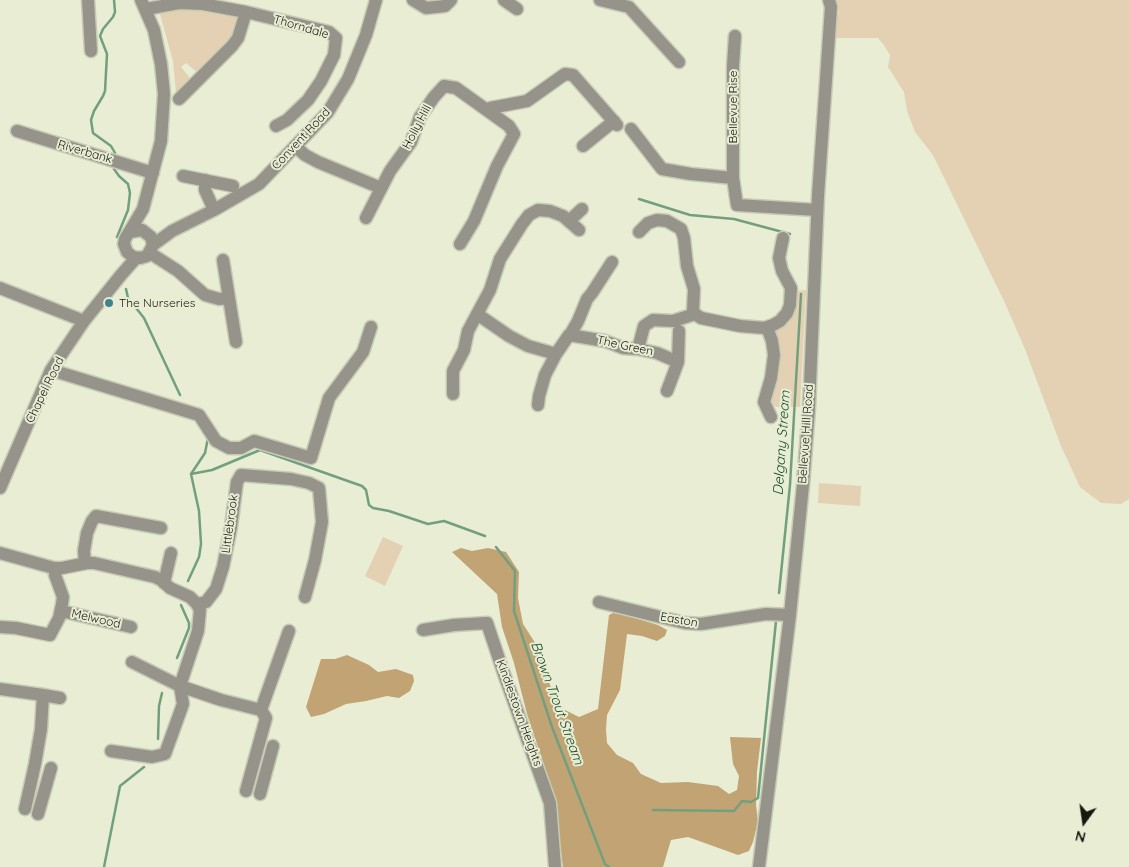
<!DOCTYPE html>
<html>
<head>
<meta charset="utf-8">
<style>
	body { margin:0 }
	#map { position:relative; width:1129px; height:867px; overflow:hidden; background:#e8edd4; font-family:Quicksand,sans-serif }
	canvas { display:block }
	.north { position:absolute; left:1059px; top:797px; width:50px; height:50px; -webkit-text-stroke:4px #e8edd4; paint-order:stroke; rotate:194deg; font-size:14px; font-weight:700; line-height:20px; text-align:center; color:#171810 }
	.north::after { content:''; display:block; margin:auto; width:18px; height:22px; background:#171810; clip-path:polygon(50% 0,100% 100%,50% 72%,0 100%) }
</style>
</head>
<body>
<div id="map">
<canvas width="1129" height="867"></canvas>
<div class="north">N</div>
</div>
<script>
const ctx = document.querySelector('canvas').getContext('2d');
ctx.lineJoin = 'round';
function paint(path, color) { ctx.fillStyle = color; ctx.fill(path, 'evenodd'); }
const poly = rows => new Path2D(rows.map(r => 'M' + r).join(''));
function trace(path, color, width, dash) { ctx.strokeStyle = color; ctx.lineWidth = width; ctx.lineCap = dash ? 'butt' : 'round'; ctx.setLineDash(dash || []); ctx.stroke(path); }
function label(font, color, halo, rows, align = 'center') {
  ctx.font = font + ' Quicksand,sans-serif'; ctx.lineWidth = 4; ctx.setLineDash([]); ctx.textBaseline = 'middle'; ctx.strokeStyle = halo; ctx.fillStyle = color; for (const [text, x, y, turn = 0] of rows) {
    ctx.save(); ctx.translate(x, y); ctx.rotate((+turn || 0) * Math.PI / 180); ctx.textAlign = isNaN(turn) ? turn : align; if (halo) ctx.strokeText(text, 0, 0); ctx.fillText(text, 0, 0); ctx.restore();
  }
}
const green = poly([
	[836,0,1129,0,1129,499,1121,504,1101,503,1080,487,1061,446,1025,349,1004,301,933,155,915,132,907,111,904,92,888,67,890,55,884,45,878,38,833,38,834,23,839,13],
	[195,7,239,15,240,24,223,50,198,73,186,63,181,67,190,78,176,93,173,61,160,14,162,10],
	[806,290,800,407,777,407,771,405,769,400,774,329,789,319,795,311,798,301,797,291],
	[819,483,861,486,860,506,818,503],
	[383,537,403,546,385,586,365,576]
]);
const forest = poly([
	[461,548,472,551,488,548,506,552,519,572,518,598,523,624,541,652,550,685,561,708,579,717,598,709,609,615,615,612,658,625,667,630,665,636,657,641,642,636,627,634,620,690,607,715,606,730,607,743,617,755,633,763,641,774,661,783,688,782,718,786,729,794,737,790,739,776,733,764,730,737,761,738,757,771,756,805,758,821,753,842,749,851,738,855,688,837,671,840,663,867,563,867,554,795,527,714,514,663,502,627,497,594,452,552],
	[347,655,369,665,378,672,396,669,413,675,414,681,410,691,399,698,387,696,366,701,346,704,324,714,311,717,306,707,321,659,335,659]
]);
const stream = poly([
	[114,0,115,12,113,17,103,29,100,36,107,54,105,91,103,96,94,111,91,120,93,133,111,146,115,153],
	[114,169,119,176,128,184,130,193,128,210,117,237],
	[639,199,690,215,734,219,790,234],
	[126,289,128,298,144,318,180,395],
	[191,474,212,470,260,450,362,486,366,490,369,505,373,508,389,511,428,524,444,521,485,536],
	[496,547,515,571,514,611,552,727,605,864,609,867],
	[188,581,199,557,201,544,199,511,191,474,205,453,208,438],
	[779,593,790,485,801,294],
	[177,658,189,628,189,623,181,605],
	[158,739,159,706,162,693],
	[653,810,734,811,742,801,751,802,758,798,776,621],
	[104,867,120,786,144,767]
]);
const minor = poly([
	[88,0,91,51],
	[413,0,426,8,445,6,451,0],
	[504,0,517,9],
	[600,0,629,7,679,62],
	[146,9,179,3,203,4,246,12,329,32,336,38,334,55,321,81,308,100,287,120,276,126],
	[735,36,733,66,733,178,737,205,817,210],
	[179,99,232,46,238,38,246,12],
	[488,111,490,108,527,101,565,74,573,75,617,125],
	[631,129,662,169,691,174,733,178],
	[17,131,153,173],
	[295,146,305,155,318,162,381,188],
	[583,146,614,121],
	[183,176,233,186],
	[205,180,205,190,214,210],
	[366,218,390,171,411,142,420,117,434,97,444,86,456,88,509,126,514,134,497,166,474,221,460,244],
	[569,221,582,209],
	[130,232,142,230,151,237,153,245,147,256,140,258,133,257,127,252,124,244,125,239,143,209,161,141,164,94,161,64,154,30,141,0],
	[639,232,648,223,657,220,667,221,681,229,684,238,687,266,694,289,693,310,695,314,701,318,740,326,764,328,773,325,780,321,787,313,790,305,791,288,782,271,779,258,783,238],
	[153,245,172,231,214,210,259,184,328,112,348,79,366,35,376,0],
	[150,253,178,271,205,295,219,299,229,298],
	[223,260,236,342],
	[0,288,84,321],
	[477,314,509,336,528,346,556,354,569,335,605,341,623,348,638,349,657,353,678,362],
	[767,327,772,341,774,355,771,378,764,402,771,417],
	[570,335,578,321,587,299,592,293,612,262],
	[638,349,644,326,653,320,673,321,695,314],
	[51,370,199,415,216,441,229,448,241,448,254,441,311,458,329,398,363,352,371,327],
	[667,391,678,362,679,331],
	[453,394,453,371,464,350,468,331,490,290,500,259,522,224,529,215,538,210,550,211,563,216,579,230],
	[538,405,539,396,545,375,556,354],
	[0,488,51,370,84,321,121,275,136,258],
	[0,553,54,568,62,568,87,563,94,563,155,577,161,580,170,588,190,597,197,604,200,610,198,631,180,686,183,704,165,754,152,757,111,751],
	[85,563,84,551,87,533,92,521,96,516,161,528],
	[164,583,171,553],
	[599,602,685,623,701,624,766,614,790,615],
	[197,604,206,602,216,589,223,567,231,527,237,482,241,475,291,479,309,483,319,488,322,522,315,560,305,597],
	[61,611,131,627],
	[0,627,16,628,50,635,59,618,62,604,63,597,55,575,58,568],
	[423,630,454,625,487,623,504,674,550,803,555,867],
	[132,662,180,686,221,700,261,710,289,631],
	[0,689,43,695],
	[246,791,266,718,261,710],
	[260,794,273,746],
	[25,809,35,764,41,729,43,695,60,698],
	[38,814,51,768],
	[759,867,790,615,803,485,809,408,818,196,831,7,829,0]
]);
const markers = [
	[109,303,5,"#3d848e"]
];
const streetNames = [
	["Thorndale",301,27,16],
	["Bellevue Rise",733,107,-90],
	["Holly Hill",417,127,-62],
	["Convent Road",301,139,-47],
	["Riverbank",85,152,16],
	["The Green",625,346,12],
	["Chapel Road",45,390,-64],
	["Bellevue Hill Road",806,434,-86],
	["Littlebrook",230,524,-82],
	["Melwood",96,619,13],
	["Easton",679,620,10],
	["Kindlestown Heights",519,713,70]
];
const poiNames = [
	["The Nurseries",119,303]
];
const waterNames = [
	["Delgany Stream",782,443,-86],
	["Brown Trout Stream",557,703,70]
];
paint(green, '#e4d0b2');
paint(forest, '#c1a374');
trace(stream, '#72a07e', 2.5);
trace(minor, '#c7cbb5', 15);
trace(minor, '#96948a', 12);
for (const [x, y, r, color] of markers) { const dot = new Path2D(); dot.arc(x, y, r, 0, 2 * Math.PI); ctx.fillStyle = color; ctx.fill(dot); trace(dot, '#e8edd4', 2); }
label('12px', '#171810', '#e8edd4', streetNames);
label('12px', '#171810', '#e8edd4', poiNames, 'left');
label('italic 14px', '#184d2b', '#e8edd4', waterNames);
</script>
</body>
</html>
